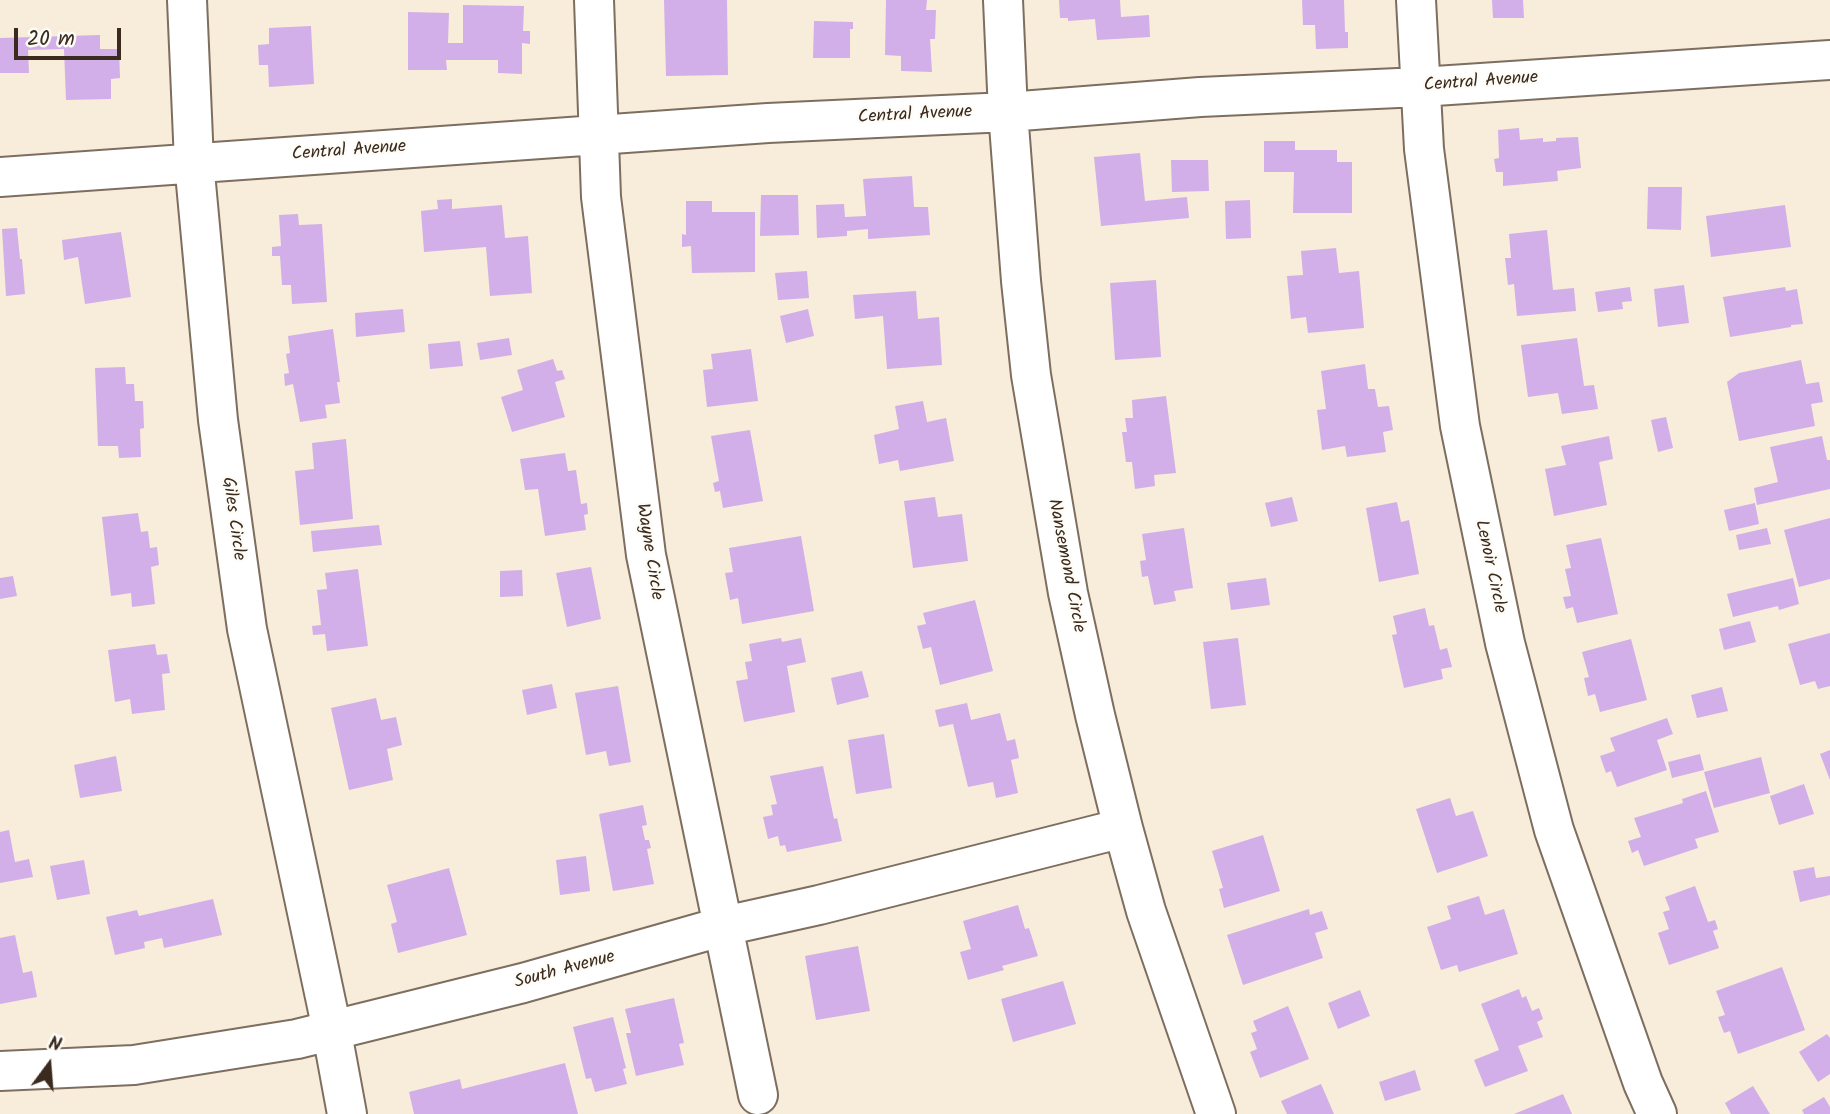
<!DOCTYPE html>
<html>
<head>
<meta charset="utf-8">
<style>
	body { margin:0 }
	#map { position:relative; width:1830px; height:1114px; overflow:hidden; background:#f7edda; font-family:Kalam,sans-serif }
	canvas { display:block }
	.north { position:absolute; left:14px; top:1030px; width:70px; height:70px; -webkit-text-stroke:5px #fdfcf7; paint-order:stroke; rotate:16deg; font-size:19px; font-weight:700; line-height:28px; text-align:center; color:#3b2a1e }
	.north::after { content:''; display:block; margin:auto; width:24px; height:32px; background:#3b2a1e; clip-path:polygon(50% 0,100% 100%,50% 72%,0 100%) }
	.scale { position:absolute; left:14px; top:28px; width:107px; height:32px; box-sizing:border-box; border:4px solid #3b2a1e; border-top:0; padding-left:9px; font-size:21px; line-height:24px; white-space:nowrap; color:#3b2a1e; -webkit-text-stroke:5px #fdfcf7; paint-order:stroke }
</style>
</head>
<body>
<div id="map">
<canvas width="1830" height="1114"></canvas>
<div class="north">N</div>
<div class="scale">20 m</div>
</div>
<script>
const ctx = document.querySelector('canvas').getContext('2d');
ctx.lineJoin = 'round';
function paint(path, color) { ctx.fillStyle = color; ctx.fill(path, 'evenodd'); }
const poly = rows => new Path2D(rows.map(r => 'M' + r).join(''));
function trace(path, color, width, dash) { ctx.strokeStyle = color; ctx.lineWidth = width; ctx.lineCap = dash ? 'butt' : 'round'; ctx.setLineDash(dash || []); ctx.stroke(path); }
function label(font, color, halo, rows, align = 'center') {
  ctx.font = font + ' Kalam,sans-serif'; ctx.lineWidth = 5; ctx.setLineDash([]); ctx.textBaseline = 'middle'; ctx.strokeStyle = halo; ctx.fillStyle = color; for (const [text, x, y, turn = 0] of rows) {
    ctx.save(); ctx.translate(x, y); ctx.rotate((+turn || 0) * Math.PI / 180); ctx.textAlign = isNaN(turn) ? turn : align; if (halo) ctx.strokeText(text, 0, 0); ctx.fillText(text, 0, 0); ctx.restore();
  }
}
const building = poly([
	[664,0,727,0,728,75,666,76],
	[886,0,927,0,926,10,936,10,935,39,930,39,932,72,901,71,901,56,885,55],
	[1059,0,1120,0,1121,17,1149,15,1150,37,1097,40,1095,19,1068,21,1068,18,1060,18],
	[1302,0,1344,0,1345,32,1348,32,1348,48,1316,49,1315,25,1303,25],
	[1492,0,1523,0,1524,18,1493,18],
	[463,5,524,6,523,31,530,31,530,44,522,43,522,74,498,73,498,60,446,60,447,70,408,70,408,12,449,13,448,43,463,43],
	[814,21,853,22,853,29,850,29,850,58,813,58],
	[311,26,314,84,269,87,268,65,259,65,258,45,269,44,269,28],
	[100,35,100,49,119,49,120,78,111,79,111,99,66,100,64,49,28,50,29,73,0,73,0,38],
	[1519,128,1520,140,1543,138,1543,142,1556,141,1556,138,1578,137,1581,168,1557,171,1558,181,1503,186,1503,172,1496,172,1494,159,1499,158,1498,130],
	[1264,141,1295,141,1295,150,1337,150,1337,162,1352,162,1352,213,1293,213,1294,172,1264,172],
	[1140,153,1145,201,1187,197,1189,218,1101,226,1094,157],
	[1171,160,1208,160,1209,191,1172,192],
	[912,176,914,207,928,207,930,235,868,239,868,229,847,231,847,236,817,238,816,205,844,204,845,217,866,216,863,179],
	[1648,187,1682,187,1681,230,1647,229],
	[761,195,798,195,799,235,760,236],
	[452,199,452,209,502,205,505,238,528,236,532,293,490,296,486,247,424,252,421,211,438,209,437,200],
	[1250,200,1251,238,1226,239,1225,201],
	[686,201,712,201,712,212,755,212,755,272,692,273,691,246,682,247,682,234,686,235],
	[1785,205,1791,247,1711,257,1706,216],
	[298,214,299,225,322,224,327,302,292,304,291,285,282,285,280,256,272,256,272,247,281,246,279,215],
	[17,228,20,259,22,259,25,294,6,296,2,229],
	[1547,230,1553,290,1574,288,1576,311,1517,316,1514,284,1508,285,1505,258,1511,258,1509,234],
	[121,232,131,297,85,304,78,257,64,260,62,240],
	[1336,248,1339,273,1359,271,1364,328,1308,333,1306,317,1291,319,1287,276,1303,275,1301,251],
	[807,271,809,298,778,300,775,273],
	[1156,280,1161,357,1115,360,1110,283],
	[1684,285,1689,323,1658,327,1654,289],
	[1630,287,1632,301,1622,302,1623,309,1598,312,1595,292],
	[1785,287,1786,291,1797,289,1803,324,1791,325,1791,327,1730,337,1723,297],
	[916,291,918,319,939,317,942,365,887,369,883,316,855,319,853,295],
	[403,309,405,332,356,337,355,313],
	[808,309,814,336,786,343,780,316],
	[333,329,340,382,337,382,340,403,325,405,327,418,300,422,293,384,285,386,284,374,289,373,286,354,290,353,288,336],
	[509,338,512,355,480,360,477,343],
	[1577,338,1584,386,1594,385,1598,409,1562,414,1558,393,1528,397,1521,345],
	[460,341,463,366,430,369,428,344],
	[751,349,758,401,707,407,703,370,713,369,711,354],
	[553,359,557,371,562,370,565,379,555,382,565,417,512,432,501,397,523,390,517,370],
	[1801,360,1806,384,1819,382,1823,402,1811,404,1815,426,1739,441,1727,382,1739,373],
	[1365,364,1368,389,1375,389,1378,407,1389,406,1393,430,1383,432,1386,452,1347,457,1345,446,1322,450,1317,410,1326,409,1321,371],
	[125,367,126,384,134,384,135,401,143,401,144,428,140,429,141,457,119,458,118,446,98,446,95,368],
	[1166,396,1176,473,1154,475,1155,486,1135,489,1132,462,1126,462,1122,432,1127,432,1125,418,1133,418,1132,400],
	[923,401,927,422,946,418,954,461,900,471,898,460,879,464,874,435,899,429,895,406],
	[1666,417,1673,448,1658,452,1651,420],
	[750,430,763,501,723,508,720,491,715,492,713,483,719,481,711,436],
	[1609,436,1613,459,1599,462,1607,505,1554,516,1545,469,1566,465,1561,446],
	[1822,436,1827,460,1830,460,1830,489,1757,505,1754,488,1778,482,1770,447],
	[346,439,353,519,300,525,295,471,314,469,312,443],
	[565,453,568,471,576,470,581,504,587,503,588,514,584,515,586,530,545,536,538,489,525,490,520,459],
	[935,497,938,517,962,514,968,561,913,568,904,501],
	[1292,497,1298,521,1271,527,1265,503],
	[1397,502,1401,522,1409,520,1419,574,1379,582,1366,508],
	[1755,503,1759,524,1729,531,1724,510],
	[138,513,141,532,148,531,150,548,157,547,159,565,151,567,155,604,132,607,131,593,111,596,102,517],
	[1830,518,1830,579,1799,587,1784,530],
	[379,525,382,545,313,552,311,531],
	[1184,528,1193,588,1174,591,1176,601,1154,605,1148,576,1142,577,1140,561,1146,560,1142,534],
	[1767,528,1771,544,1739,550,1736,535],
	[801,536,814,611,742,624,738,598,730,600,725,573,733,572,729,548],
	[1601,538,1618,614,1577,623,1573,607,1566,609,1563,597,1571,596,1565,569,1571,568,1566,545],
	[591,567,601,619,567,627,556,573],
	[358,569,368,646,327,651,325,634,313,635,312,626,321,625,317,590,327,589,325,573],
	[522,570,523,596,500,597,500,571],
	[13,576,17,596,0,599,0,578],
	[1266,578,1270,605,1231,610,1227,583],
	[1793,578,1799,604,1779,610,1778,606,1733,617,1727,594],
	[975,600,993,671,940,685,931,647,923,649,917,626,926,624,923,613],
	[1425,608,1429,626,1434,625,1440,650,1447,648,1452,667,1441,669,1443,679,1404,688,1392,635,1397,634,1393,616],
	[1750,621,1756,642,1724,650,1719,629],
	[1830,633,1830,686,1818,689,1815,681,1800,685,1788,644],
	[781,638,782,642,801,638,806,662,787,666,795,712,744,722,736,681,748,679,745,662,752,661,749,644],
	[1238,638,1246,705,1211,709,1203,642],
	[1631,639,1647,700,1600,712,1595,694,1588,696,1584,678,1589,677,1582,652],
	[155,644,157,655,167,654,170,673,162,674,165,710,132,714,130,699,115,702,108,650],
	[862,671,869,697,837,705,831,678],
	[552,684,557,708,527,715,522,690],
	[618,686,631,762,609,766,606,751,586,755,575,693],
	[1722,687,1728,711,1697,718,1691,695],
	[376,698,381,720,396,717,402,745,387,749,393,780,349,790,331,708],
	[967,703,971,720,1000,713,1007,741,1015,739,1019,758,1011,760,1018,793,996,798,993,782,968,787,953,724,939,727,935,710],
	[1667,718,1673,734,1657,740,1667,770,1617,787,1611,771,1606,773,1600,756,1615,751,1610,738],
	[884,734,892,788,856,794,848,740],
	[1830,750,1830,780,1820,754],
	[1700,754,1704,770,1672,778,1668,762],
	[116,756,122,791,80,798,74,765],
	[1761,757,1770,793,1714,808,1704,772],
	[823,766,834,819,837,818,842,841,787,852,785,845,780,846,778,836,768,839,763,817,773,815,771,805,777,804,770,776],
	[1804,784,1814,814,1779,825,1770,796],
	[1706,791,1719,832,1695,839,1698,848,1644,866,1638,850,1632,853,1628,841,1641,837,1634,818,1683,803,1682,799],
	[1450,798,1456,816,1473,811,1488,856,1437,873,1416,809],
	[643,805,647,825,642,826,645,840,649,840,651,848,647,849,654,884,613,891,599,814],
	[9,830,15,862,29,859,33,877,0,883,0,832],
	[1263,835,1280,891,1224,908,1219,889,1223,888,1212,851],
	[586,856,590,891,560,895,556,860],
	[84,860,90,894,57,900,50,866],
	[1814,867,1816,878,1830,876,1830,895,1800,902,1793,871],
	[449,868,467,935,398,953,391,924,397,922,387,885],
	[1695,886,1708,922,1715,920,1718,929,1713,931,1719,948,1669,965,1658,933,1669,929,1663,912,1670,910,1665,897],
	[1479,896,1485,915,1504,909,1518,954,1459,972,1457,965,1441,970,1427,927,1451,919,1447,906],
	[213,899,222,935,164,948,162,938,144,942,145,948,115,955,106,917,137,910,139,916],
	[1018,905,1025,929,1029,928,1038,956,1002,966,1004,970,968,980,960,952,971,949,963,921],
	[1309,909,1310,915,1322,911,1328,929,1315,933,1323,958,1243,985,1227,935],
	[15,935,23,973,32,971,37,997,0,1004,0,938],
	[858,946,870,1011,816,1020,805,956],
	[1782,967,1805,1030,1738,1054,1730,1031,1724,1033,1718,1017,1725,1015,1716,991],
	[1063,981,1076,1024,1013,1042,1001,999],
	[1519,989,1522,998,1526,996,1532,1011,1539,1008,1543,1019,1537,1022,1543,1037,1518,1046,1528,1071,1485,1087,1474,1060,1499,1050,1481,1004],
	[1360,990,1370,1016,1338,1029,1328,1003],
	[674,998,684,1043,679,1044,684,1065,636,1076,626,1033,631,1033,625,1009],
	[1288,1006,1309,1059,1260,1078,1250,1052,1257,1049,1251,1033,1257,1031,1253,1021],
	[613,1017,626,1068,623,1069,627,1084,595,1092,591,1078,586,1079,573,1027],
	[1827,1034,1830,1038,1830,1074,1818,1082,1799,1052],
	[565,1063,578,1114,414,1114,409,1092,460,1079,462,1089],
	[1415,1070,1421,1090,1385,1101,1379,1082],
	[1321,1084,1334,1114,1287,1114,1281,1101],
	[1753,1086,1770,1114,1731,1114,1725,1103],
	[1563,1094,1572,1114,1514,1114],
	[1824,1097,1830,1107,1830,1114,1804,1114,1802,1110]
]);
const minor = poly([
	[187,0,194,162,218,420,247,629,328,1011,347,1114],
	[594,0,601,197,646,555,758,1095],
	[1003,0,1008,112,1021,281,1031,375,1068,593,1095,715,1123,828,1146,911,1216,1114],
	[1416,0,1424,149,1460,426,1505,643,1554,830,1643,1083,1657,1114],
	[0,177,768,123,1008,112,1200,97,1420,87,1830,60],
	[0,1071,134,1065,297,1039,523,983,724,926,819,905,1123,828]
]);
const streetNames = [
	["Central Avenue",1481,83,-4],
	["Central Avenue",915,116,-3],
	["Central Avenue",349,152,-4],
	["Giles Circle",232,519,82],
	["Wayne Circle",648,552,81],
	["Nansemond Circle",1065,566,79],
	["Lenoir Circle",1489,567,78],
	["South Avenue",565,971,-15]
];
paint(building, '#d2afe8');
trace(minor, '#7d6e60', 42);
trace(minor, '#fff', 38);
label('18px', '#3b2a1e', '#fdfcf7', streetNames);
</script>
</body>
</html>
